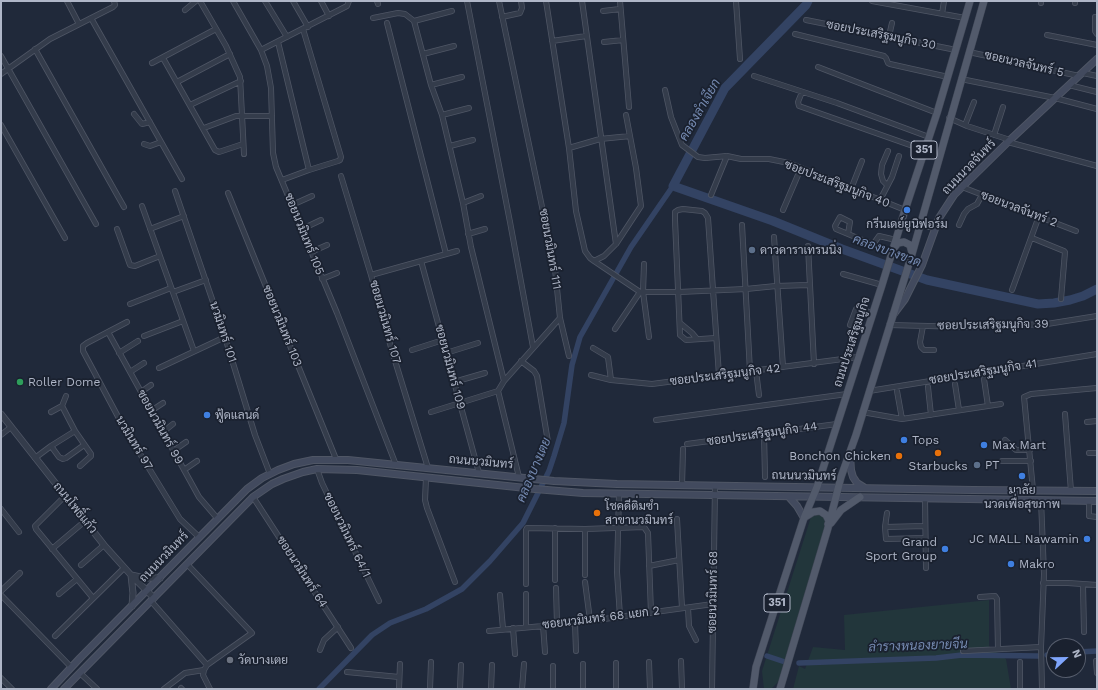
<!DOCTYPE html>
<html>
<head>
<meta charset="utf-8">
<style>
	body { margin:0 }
	#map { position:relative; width:1098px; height:690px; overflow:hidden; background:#20293a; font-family:"Work Sans",sans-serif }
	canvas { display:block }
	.frame { position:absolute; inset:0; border:2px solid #afb6c7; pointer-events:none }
	.north { position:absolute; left:1046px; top:638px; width:40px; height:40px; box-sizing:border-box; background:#1a212f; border:1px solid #565d6c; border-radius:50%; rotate:68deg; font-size:11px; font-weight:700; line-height:16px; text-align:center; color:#afb6c7 }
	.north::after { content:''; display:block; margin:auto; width:14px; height:18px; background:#7fa5fc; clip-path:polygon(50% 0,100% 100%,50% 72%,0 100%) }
</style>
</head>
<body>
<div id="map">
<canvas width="1098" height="690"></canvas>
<div class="frame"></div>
<div class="north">N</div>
</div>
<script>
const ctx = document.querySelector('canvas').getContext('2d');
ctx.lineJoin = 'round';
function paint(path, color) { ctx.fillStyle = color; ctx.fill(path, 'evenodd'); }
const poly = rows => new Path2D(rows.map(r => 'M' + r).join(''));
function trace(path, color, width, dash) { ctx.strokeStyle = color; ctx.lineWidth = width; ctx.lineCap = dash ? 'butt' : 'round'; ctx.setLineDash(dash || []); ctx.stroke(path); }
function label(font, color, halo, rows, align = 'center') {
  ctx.font = font + ' "Work Sans",Sarabun,sans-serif'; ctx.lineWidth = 3.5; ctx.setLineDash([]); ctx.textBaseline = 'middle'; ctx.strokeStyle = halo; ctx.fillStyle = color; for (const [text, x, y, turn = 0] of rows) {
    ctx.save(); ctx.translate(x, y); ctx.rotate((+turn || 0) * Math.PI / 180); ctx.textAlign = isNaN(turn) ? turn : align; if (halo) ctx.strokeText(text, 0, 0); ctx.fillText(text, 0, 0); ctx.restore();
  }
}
const green = poly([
	[817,514,823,515,827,522,782,678,771,689,764,689,762,671,811,517],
	[989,600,989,646,1006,659,1011,689,793,689,799,666,805,669,813,647,845,650,844,615]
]);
const canal = poly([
	[1078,652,1097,651],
	[1047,655,1054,654],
	[767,656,785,662],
	[799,663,936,658,962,655,1038,656],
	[319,689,372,635,390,623,426,609,462,589,490,561,523,523,549,471,554,456,564,423,572,365,580,337,631,247,673,186]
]);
const river = poly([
	[808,1,806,5,725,88,673,186,773,221,842,249,927,280,1038,304,1054,303,1070,300,1083,296,1097,289]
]);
const minor = poly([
	[67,1,79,24],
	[200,1,226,46,240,77,244,154],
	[233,1,261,50,267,66,271,88,273,153,276,167,337,313,396,465],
	[265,1,287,37],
	[293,1,308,27],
	[321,1,329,16],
	[377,1,378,4],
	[467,1,510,222,533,347],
	[499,1,555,269,560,318,569,356],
	[546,1,569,148,576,211,585,251,590,258,594,261,604,256,616,244,641,206,636,168,626,115],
	[582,1,616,244],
	[620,1,629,107],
	[736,1,740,59],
	[872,1,965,18],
	[1041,3,1041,1],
	[1075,3,1075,1],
	[185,10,196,1],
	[603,11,620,9],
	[942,14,944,1],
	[502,17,520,13,522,8,521,1],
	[1095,17,1095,31,1097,34],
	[91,18,182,179],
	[373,18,398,13,405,14,414,21,431,85,442,115,463,203,471,247,504,381],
	[806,20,956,50],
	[414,21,452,11],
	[387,23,446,254],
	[795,34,884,56,886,58,888,63,890,64,948,77],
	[1047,35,1097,45],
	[889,36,892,23],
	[552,41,586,36],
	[278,42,309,170],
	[604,42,623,40],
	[35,49,124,207],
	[261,50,347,6,349,1],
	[969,52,1079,76],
	[423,54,454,46],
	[1,56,96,224],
	[163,58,215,150,219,152,243,144],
	[152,63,216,29],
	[818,67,937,113],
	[1083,73,1097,76],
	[1,74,50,39,113,7,115,5,114,1],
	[754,76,837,103,929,137],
	[961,79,1055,98,1097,109],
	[177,82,230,54],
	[431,85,462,77],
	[1069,85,1097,92],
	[665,90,671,117,682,145,698,157,705,158,727,156,741,159,769,159,789,163,905,210],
	[802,92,798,102,799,106,924,150],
	[190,105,241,81],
	[134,114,142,124,150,122],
	[442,115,469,108],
	[949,118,967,126,1010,140],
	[1,125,65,238],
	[965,125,974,102],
	[204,128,236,116,272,116],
	[994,135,1003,107],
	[1008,142,1097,166],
	[144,144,150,146,161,142],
	[450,146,473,140],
	[569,148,600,139,630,136],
	[341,176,371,275,392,351,428,468],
	[282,180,309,170,338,161,340,160,341,157,303,29],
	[887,185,883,181,881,174,882,165,888,151],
	[962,187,1076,231],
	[851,189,862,161],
	[175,191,225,337,255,435,270,474],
	[228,193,336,459],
	[711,195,727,156],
	[880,200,892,177,899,156],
	[463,203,481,196],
	[292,205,312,196],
	[142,206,194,351],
	[783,210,801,168],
	[742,225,750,371],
	[959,225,964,214,968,209,977,204,982,195],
	[117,229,130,265,135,266,160,256],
	[150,229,184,216],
	[302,229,321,220],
	[468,234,485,229],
	[848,234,850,222,840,217,835,226,836,229,872,244,874,243,879,236,896,240],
	[774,237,783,367],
	[1032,238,1064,251,1065,252,1061,299],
	[808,246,814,364],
	[311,252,327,245],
	[421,261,479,473],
	[594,261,640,292,679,292,746,289,776,286,809,285],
	[644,264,643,292,649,337],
	[843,274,882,285],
	[371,275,457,251],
	[322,279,337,273],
	[1012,290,1039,216],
	[173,292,206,280],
	[130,304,171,288],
	[127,322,87,343,83,346,83,351,123,426,180,519,199,537],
	[680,323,692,333,697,339],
	[850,325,856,309,873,313],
	[889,325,967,327,1047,324,1097,316],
	[923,326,920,342,921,347,924,350,934,350],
	[615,329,640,292],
	[108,332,199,497,217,518],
	[144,336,183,321],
	[716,338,686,340,680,335,675,220,675,212,678,210,683,209,702,211,705,213,708,218,713,290,719,375],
	[593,348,608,357,611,380],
	[412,350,443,340],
	[119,353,138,341],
	[446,353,478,343],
	[521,361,534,371,537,376,548,442],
	[159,368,225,337],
	[756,371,759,395],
	[130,372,144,363],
	[591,375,611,380,652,384,858,357],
	[984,379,988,406],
	[454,382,485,373],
	[955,384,959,410],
	[928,387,931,415],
	[869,391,1097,354],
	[897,391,902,419],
	[141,392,151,385],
	[62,406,66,396],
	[151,411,163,403],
	[51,412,62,406,75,431],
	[431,412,498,391],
	[862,412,902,419,1001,404],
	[1065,414,1071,491],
	[656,420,847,394],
	[1087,422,1097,421],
	[163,432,173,424],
	[764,434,765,477],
	[1,435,11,427],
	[1005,440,1016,450,1030,450],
	[687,444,837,424],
	[51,446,59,457,63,459,66,458,84,445],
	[173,451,186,442],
	[1089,453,1097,453],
	[35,458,51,446,75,431,91,454,91,456,80,466],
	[1002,461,1031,461],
	[317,469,322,483,379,601],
	[184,470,197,461],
	[519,477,498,391,504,381,560,318],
	[426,478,425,500,427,508,455,582],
	[682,485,683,449],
	[1033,490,1024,397,1031,394,1097,388],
	[619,494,617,572,620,616],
	[65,496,35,526,36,529,93,598],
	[253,497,351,648],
	[925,499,926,568],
	[1041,500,1044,574,1041,647,1042,689],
	[1089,501,1089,516,1097,517],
	[1,509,19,532],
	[887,513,885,527,886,539,925,538],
	[677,519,682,608],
	[885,527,925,526],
	[555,528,555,580],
	[52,549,85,521],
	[187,564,252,633,207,665,204,670,203,675,210,689],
	[81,565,104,545],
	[649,566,679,560],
	[585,575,585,529],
	[585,582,590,620],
	[1043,583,1068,583,1097,585],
	[526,584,526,530,527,528,585,529,644,527,648,533,651,613],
	[1083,585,1084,632],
	[556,588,557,624],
	[1,591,20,573],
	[59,594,77,579],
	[526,594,526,627],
	[1,595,71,667],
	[500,595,503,629],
	[980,597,995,596,997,599,998,649],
	[151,601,207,665],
	[688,608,689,626,696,640],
	[575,623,576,651],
	[543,625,545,652],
	[513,628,515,654],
	[489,631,575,623,713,604],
	[55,636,124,568],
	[320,650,324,640,338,627],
	[963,651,1041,647],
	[681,661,682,689],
	[1096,661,1097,673],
	[649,662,650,689],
	[1020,662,1020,689],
	[616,663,616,689],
	[347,672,399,677],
	[80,673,97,689],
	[1,678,12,689],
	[181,688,182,689],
	[164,689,185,673,204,670],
	[399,689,400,664],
	[430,689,431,662],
	[460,689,461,665],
	[491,689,492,665],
	[522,689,524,664],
	[553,689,553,666],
	[583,689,583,664],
	[712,689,715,486]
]);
const tertiary = poly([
	[1,414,104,545,131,575,154,598],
	[131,575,133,593,132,606],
	[131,575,145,578,160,578]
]);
const secondary = poly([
	[920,222,929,226,934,225,938,222],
	[893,315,905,299,922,265,939,218,954,195,1010,140,1097,59],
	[850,455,851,470,853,477,857,483,865,488],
	[789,497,797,506,804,518],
	[51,689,80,658,247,489,262,478,278,470,294,464,313,460,348,460,554,481,617,484,973,490,1097,491],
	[64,689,253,497,272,484,283,479,303,472,317,469,357,470,535,489,583,493,1097,501]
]);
const primary = poly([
	[894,248,898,243,904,242,910,245,912,253],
	[805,517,813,512,820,511,826,515,829,521,828,524],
	[831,523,841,510,860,497],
	[753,689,756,667,774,611,804,518,817,487,882,285,905,210,937,113,970,1],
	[780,689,828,528,841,477,856,435,912,254,984,1]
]);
const markers = [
	[907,210,4,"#3f7fe0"],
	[752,250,4,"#5c6f8a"],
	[20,382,4,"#2e9e5b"],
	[207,415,4,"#3f7fe0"],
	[904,440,4,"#3f7fe0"],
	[984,445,4,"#3f7fe0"],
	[938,453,4,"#e8710a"],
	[899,456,4,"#e8710a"],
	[977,465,4,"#5c6f8a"],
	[1022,476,4,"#3f7fe0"],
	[597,513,4,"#e8710a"],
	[1087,539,4,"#3f7fe0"],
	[945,549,4,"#3f7fe0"],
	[1011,564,4,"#3f7fe0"],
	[230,660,4,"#6b7280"]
];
const shields = [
	[924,150,26],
	[777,603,26]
];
const shieldNames = [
	["351",924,150],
	["351",777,603]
];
const streetNames = [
	["ซอยประเสริฐมนูกิจ 30",881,35,11],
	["ซอยนวลจันทร์ 5",1024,64,13],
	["ถนนนวลจันทร์",969,167,-46],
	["ซอยประเสริฐมนูกิจ 40",837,184,21],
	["ซอยนวลจันทร์ 2",1019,209,21],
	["ซอยนวมินทร์ 105",304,234,68],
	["ซอยนวมินทร์ 111",550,249,80],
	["ซอยนวมินทร์ 107",385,322,74],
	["ซอยประเสริฐมนูกิจ 39",993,325,-1],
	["ซอยนวมินทร์ 103",282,326,68],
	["นวมินทร์ 101",223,332,72],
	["ถนนประเสริฐมนูกิจ",852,342,-72],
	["ซอยนวมินทร์ 109",450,367,75],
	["ซอยประเสริฐมนูกิจ 41",983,372,-9],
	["ซอยประเสริฐมนูกิจ 42",725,375,-7],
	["ซอยนวมินทร์ 99",160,427,61],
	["ซอยประเสริฐมนูกิจ 44",762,434,-8],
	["นวมินทร์ 97",134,443,59],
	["ถนนนวมินทร์",481,462,5],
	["ถนนนวมินทร์",804,476,1],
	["ถนนโพธิ์แก้ว",75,508,51],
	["ซอยนวมินทร์ 64/1",347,535,64],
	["ถนนนวมินทร์",164,557,-46],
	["ซอยนวมินทร์ 64",302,572,57],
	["ซอยนวมินทร์ 68",713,592,-89],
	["ซอยนวมินทร์ 68 แยก 2",601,618,-7]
];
const poiNames = [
	["กรีนเดย์ยูนิฟอร์ม",907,224,"center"],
	["ดาวดาราเทรนนิ่ง",760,250],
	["Roller Dome",28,382],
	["ฟู้ดแลนด์",215,415],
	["Tops",912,440],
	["Max Mart",992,445],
	["Bonchon Chicken",891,456,"right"],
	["PT",985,465],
	["Starbucks",938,466,"center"],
	["มาลัย",1022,490,"center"],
	["นวดเพื่อสุขภาพ",1022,504,"center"],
	["โชคดีติ่มซำ",605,506],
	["สาขานวมินทร์",605,520],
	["JC MALL Nawamin",1079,539,"right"],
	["Grand",937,542,"right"],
	["Sport Group",937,556,"right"],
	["Makro",1019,564],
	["วัดบางเตย",238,660]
];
const waterNames = [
	["คลองลำเจียก",700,110,-60],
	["คลองบางขวด",887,251,20],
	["คลองบางเตย",534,470,-67],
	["ลำรางหนองยายจีน",918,646,-2]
];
paint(green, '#22363b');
trace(canal, '#334363', 5.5);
trace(river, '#334363', 9);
trace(minor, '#4f5665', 6);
trace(tertiary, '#4f5665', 7);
trace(secondary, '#4f5665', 8);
trace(primary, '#3e4554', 8);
trace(minor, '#343c4b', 4.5);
trace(tertiary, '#343c4b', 5.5);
trace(secondary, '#424a5e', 6);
trace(primary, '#525a6b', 7);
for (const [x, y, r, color] of markers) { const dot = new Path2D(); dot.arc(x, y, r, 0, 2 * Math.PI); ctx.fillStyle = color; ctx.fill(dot); trace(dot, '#1a212f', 1.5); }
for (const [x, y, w] of shields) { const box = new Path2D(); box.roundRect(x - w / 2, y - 9, w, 18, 3); ctx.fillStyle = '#1a212f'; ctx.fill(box); trace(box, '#afb6c7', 1); }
label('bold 11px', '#afb6c7', null, shieldNames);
label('12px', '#afb6c7', '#1a212f', streetNames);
label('12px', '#afb6c7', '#1a212f', poiNames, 'left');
label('italic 13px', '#758ab1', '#1a212f', waterNames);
</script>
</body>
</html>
